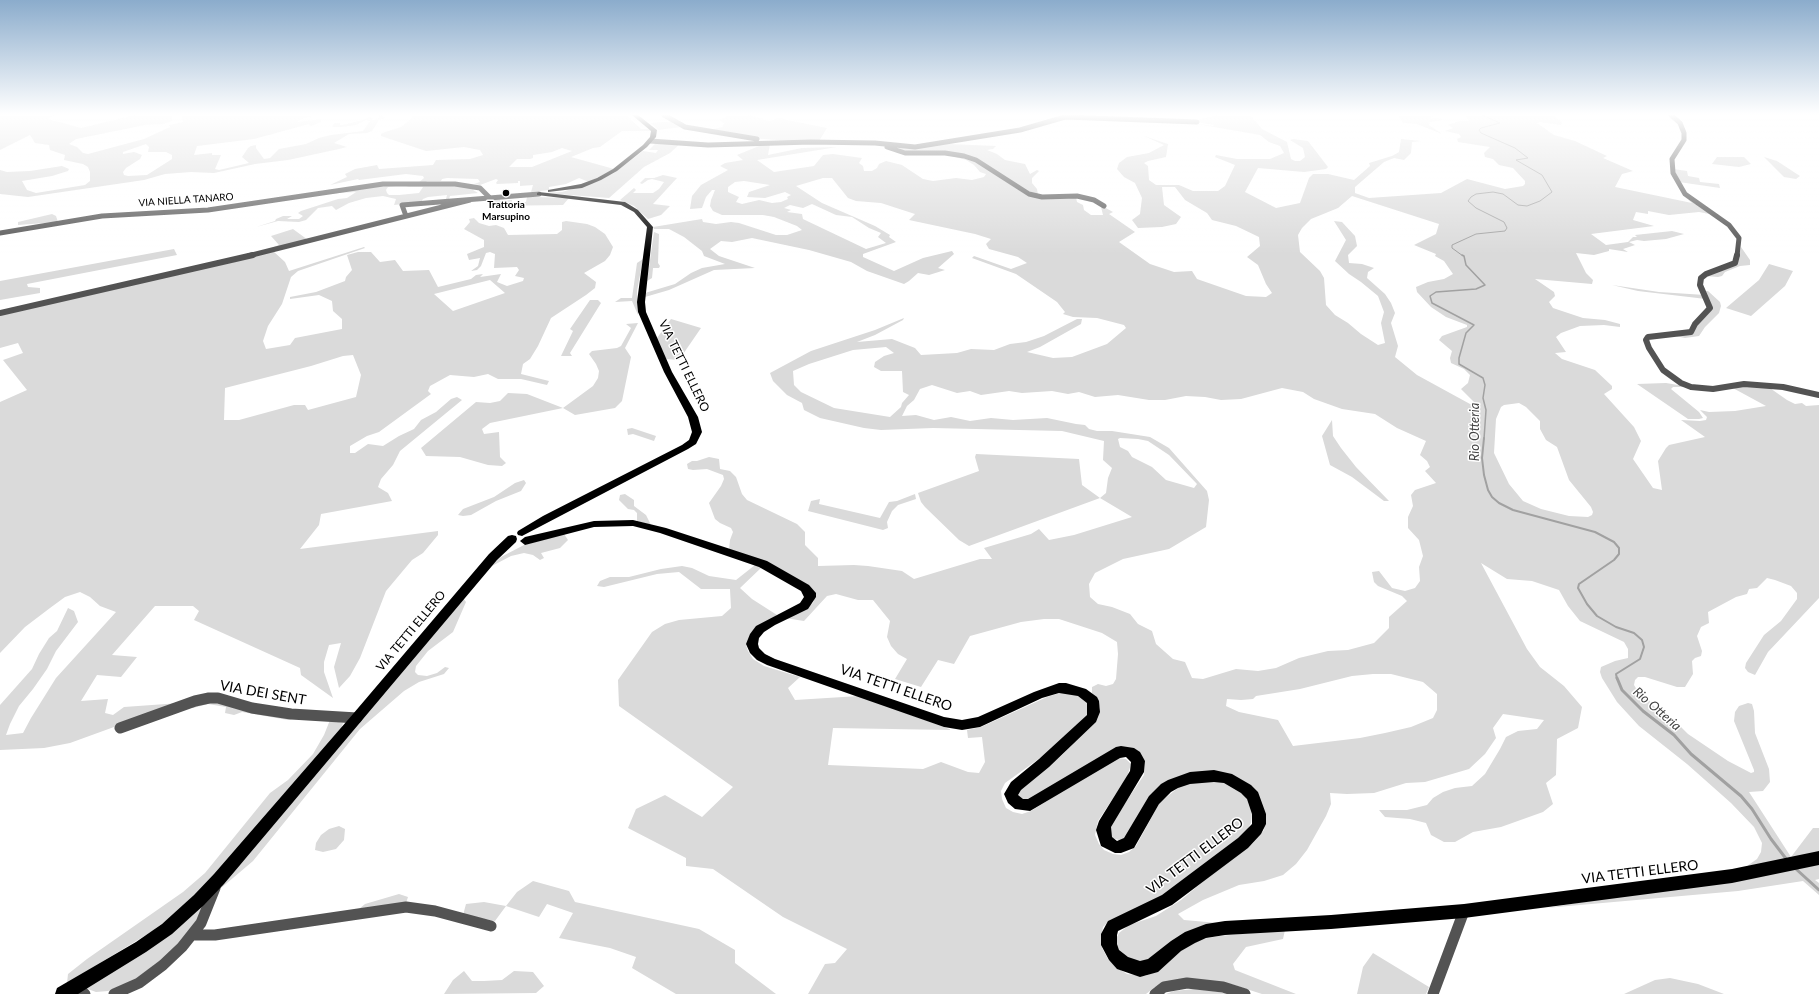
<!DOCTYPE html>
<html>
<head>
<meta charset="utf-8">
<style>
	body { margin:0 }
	canvas { display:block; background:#fff }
</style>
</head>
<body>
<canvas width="1819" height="994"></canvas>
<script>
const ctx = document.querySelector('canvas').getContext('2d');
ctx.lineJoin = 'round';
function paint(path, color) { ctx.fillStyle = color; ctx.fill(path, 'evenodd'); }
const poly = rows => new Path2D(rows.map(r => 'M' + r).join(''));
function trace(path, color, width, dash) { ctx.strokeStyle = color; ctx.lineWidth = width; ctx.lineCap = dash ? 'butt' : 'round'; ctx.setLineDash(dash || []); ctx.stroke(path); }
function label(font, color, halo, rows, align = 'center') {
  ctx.font = font + ' Lato,sans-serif'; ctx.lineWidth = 3; ctx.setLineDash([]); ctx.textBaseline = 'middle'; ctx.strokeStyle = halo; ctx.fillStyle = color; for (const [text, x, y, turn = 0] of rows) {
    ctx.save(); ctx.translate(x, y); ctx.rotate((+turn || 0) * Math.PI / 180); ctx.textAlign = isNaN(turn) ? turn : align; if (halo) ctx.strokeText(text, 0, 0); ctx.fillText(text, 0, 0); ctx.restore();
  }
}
const green = poly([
	[0,115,54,115,48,119,81,128,135,115,172,115,172,121,163,124,145,125,76,139,69,144,77,147,83,153,88,154,144,139,170,127,169,125,183,122,182,115,311,115,311,117,304,118,297,122,321,119,321,122,311,126,309,124,254,139,197,146,194,155,212,153,212,155,221,155,215,169,219,170,249,163,242,157,248,148,251,146,256,145,256,148,264,159,270,158,279,149,306,144,319,138,331,135,363,131,370,121,366,120,356,125,342,127,332,127,334,123,340,123,340,125,343,125,366,119,370,116,373,120,379,118,379,115,387,117,379,120,372,131,367,133,349,134,334,143,347,147,339,149,288,160,255,164,214,173,191,172,165,174,144,180,28,197,0,194,0,170,7,172,30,171,62,166,69,169,68,171,52,176,22,181,27,190,36,193,85,185,90,181,90,172,88,167,83,164,64,160,65,155,50,150,49,145,35,143,30,135,0,150],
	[146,144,149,147,148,152,166,152,172,155,172,159,147,175,128,176,124,175,123,172,126,168,140,159,142,155,134,152,123,154,123,152],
	[412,115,626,115,641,129,649,129,651,131,622,131,600,147,593,148,571,157,614,169,589,182,579,178,566,184,549,187,549,190,531,192,533,185,520,186,520,181,518,181,518,183,497,184,496,183,498,180,496,179,480,185,474,184,480,182,478,179,447,178,442,179,441,181,427,181,424,184,418,183,424,178,423,176,406,174,359,180,358,179,330,185,347,177,345,174,355,169,377,165,379,169,433,165,436,160,470,159,483,155,480,150,464,147,426,151,381,136,381,134,385,132,401,127,412,118],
	[562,148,572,151,532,167,509,167,517,159,530,159,533,158,533,155,552,152],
	[729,115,748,115,770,121,778,118,827,128,819,141,789,141,751,138,705,131,722,127,724,123,719,120],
	[1217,115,1249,115,1252,117,1262,129,1287,142,1291,159,1295,161,1300,161,1305,157,1303,148,1290,140,1293,139,1308,141,1328,167,1326,169,1304,172,1258,168,1245,192,1276,208,1300,203,1309,178,1313,174,1328,174,1354,180,1370,166,1369,163,1392,156,1399,152,1401,139,1421,141,1412,142,1411,153,1404,160,1394,158,1384,162,1355,187,1355,193,1369,198,1441,193,1467,179,1505,189,1523,186,1525,184,1525,181,1513,168,1499,165,1493,159,1485,157,1484,153,1490,147,1458,142,1457,139,1461,137,1459,134,1445,131,1453,128,1448,125,1460,121,1469,121,1465,115,1556,115,1555,117,1562,122,1561,125,1540,122,1537,123,1554,135,1575,141,1607,156,1603,158,1633,171,1622,174,1615,187,1692,203,1685,197,1710,214,1699,212,1669,215,1648,211,1648,214,1636,212,1633,220,1654,226,1591,234,1606,245,1628,242,1633,237,1637,237,1635,235,1672,231,1684,234,1666,239,1644,241,1637,240,1629,242,1635,245,1623,249,1628,252,1609,249,1609,251,1594,255,1576,253,1586,273,1593,280,1592,284,1535,279,1554,292,1555,296,1549,302,1553,308,1583,318,1605,320,1620,324,1620,327,1604,325,1580,326,1561,333,1556,337,1566,352,1555,353,1562,359,1595,370,1612,386,1612,389,1604,394,1634,427,1641,441,1633,459,1653,488,1662,490,1658,461,1666,448,1669,445,1705,437,1681,420,1700,421,1706,420,1707,417,1700,410,1709,412,1735,411,1766,406,1731,387,1767,386,1787,400,1795,404,1802,403,1806,406,1819,405,1819,598,1768,652,1755,675,1748,672,1745,668,1746,663,1764,635,1781,621,1797,599,1797,593,1791,586,1775,580,1767,578,1757,588,1749,589,1747,594,1736,597,1708,612,1709,623,1701,627,1697,636,1702,651,1701,656,1695,658,1692,661,1693,674,1685,687,1677,687,1645,677,1638,677,1635,680,1634,685,1637,690,1648,699,1658,711,1681,727,1688,734,1728,761,1751,773,1754,772,1754,770,1734,721,1735,712,1739,706,1748,703,1752,704,1754,711,1755,733,1769,769,1770,782,1763,791,1749,792,1791,857,1813,828,1819,828,1819,853,1747,866,1757,859,1761,852,1762,843,1754,827,1731,803,1687,764,1639,726,1617,702,1602,678,1600,672,1601,667,1615,661,1628,658,1628,649,1624,642,1580,621,1568,606,1559,590,1532,581,1507,579,1481,563,1527,649,1540,667,1564,686,1582,707,1578,728,1557,739,1556,775,1546,783,1553,804,1543,812,1501,827,1473,832,1455,842,1444,842,1431,835,1426,823,1410,819,1385,817,1379,810,1407,810,1427,805,1433,798,1443,792,1455,788,1472,786,1485,774,1500,749,1506,737,1518,731,1537,729,1544,720,1503,714,1493,728,1496,738,1485,754,1469,769,1425,782,1406,783,1374,793,1347,794,1330,793,1331,804,1326,816,1307,850,1296,864,1283,875,1264,881,1239,885,1203,900,1178,914,1184,920,1218,923,1148,961,1135,963,1119,951,1116,939,1119,933,1129,925,1156,916,1181,900,1205,880,1253,843,1264,830,1265,821,1241,782,1183,776,1122,841,1112,838,1109,833,1111,824,1144,775,1145,761,1140,755,1133,750,1027,802,1016,797,1018,791,1062,755,1098,718,1100,708,1097,700,1092,693,1092,687,1098,684,1106,686,1113,684,1116,679,1118,654,1117,642,1102,633,1059,619,1044,619,1021,622,970,636,954,664,938,660,921,687,895,679,907,659,898,654,891,646,887,637,890,621,873,600,858,600,836,594,827,596,804,621,785,618,809,606,813,603,815,596,729,550,730,540,733,532,731,528,720,523,715,519,709,503,721,486,724,479,723,475,707,469,693,470,688,469,687,464,692,461,697,461,709,457,719,459,720,469,730,471,736,477,742,494,747,500,797,524,805,532,805,545,818,558,818,566,854,565,868,566,902,571,914,579,980,559,992,559,984,548,1031,534,1039,529,1049,540,1074,535,1132,517,1100,498,969,546,959,540,925,507,921,502,918,493,979,471,975,457,976,454,1079,459,1082,485,1100,498,1106,493,1108,478,1112,468,1103,460,1104,441,1062,431,933,428,881,430,864,428,820,418,804,410,802,403,787,395,773,381,770,373,811,351,875,330,904,318,903,320,875,335,857,342,892,339,915,348,921,355,957,353,971,349,994,350,1010,344,1026,342,1044,336,1077,319,1082,319,1081,324,1040,347,1027,352,1053,358,1072,357,1107,344,1126,328,1124,325,1097,318,1073,317,1063,314,1065,312,1057,302,1016,274,972,258,974,256,1011,269,1027,263,1018,257,989,249,986,244,991,239,975,234,909,220,915,214,881,203,856,201,848,198,832,178,823,178,796,186,822,203,875,226,890,235,889,237,896,242,863,254,863,257,894,271,923,258,952,251,954,254,938,268,945,270,929,275,918,273,909,281,904,284,867,271,851,262,809,250,752,238,732,242,721,241,710,249,719,256,755,268,714,270,669,290,645,297,645,293,675,284,691,273,702,268,725,264,704,256,702,251,684,237,669,229,654,229,653,227,702,219,703,222,716,224,731,222,739,223,776,235,787,235,802,230,797,226,774,217,763,215,722,215,713,211,710,206,711,200,715,190,712,190,706,197,702,208,690,209,692,196,701,185,728,170,720,166,725,163,743,160,737,155,764,144,770,144,768,155,802,148,837,147,757,160,774,172,814,166,823,155,833,154,862,158,859,163,863,166,864,171,872,171,877,168,879,164,886,161,902,165,923,179,933,181,956,178,972,180,984,177,986,174,980,172,974,165,966,160,945,154,975,161,1025,194,1076,197,1077,202,1083,205,1084,210,1091,215,1103,215,1101,207,1104,207,1113,212,1109,214,1135,232,1119,242,1150,264,1174,272,1192,271,1197,279,1246,296,1266,297,1272,293,1266,284,1258,265,1247,257,1260,246,1259,237,1236,226,1212,220,1207,213,1185,200,1175,187,1162,187,1164,205,1181,217,1176,224,1162,227,1138,228,1132,220,1140,214,1142,198,1135,183,1124,177,1117,169,1119,163,1127,157,1149,153,1164,145,1144,136,1168,144,1166,157,1148,161,1144,163,1148,166,1149,180,1156,185,1179,185,1193,191,1218,191,1225,186,1235,165,1215,157,1216,155,1237,159,1270,159,1284,153,1280,146,1269,142,1260,135,1191,123,1213,126,1214,125,1197,122,1197,120],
	[744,181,770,185,749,192,747,197,765,198,785,192,791,195,787,197,788,199,781,202,772,203,759,200,742,204,736,202,739,197,728,192,728,187,735,182],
	[1352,196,1439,224,1436,234,1414,245,1436,254,1435,256,1444,261,1453,274,1444,279,1428,282,1416,287,1417,292,1431,307,1446,317,1467,325,1467,327,1442,336,1439,340,1452,351,1450,358,1451,363,1464,369,1470,375,1468,383,1461,389,1476,404,1470,404,1417,375,1395,357,1398,346,1391,323,1395,313,1391,303,1385,294,1367,278,1368,272,1374,268,1362,264,1349,263,1348,255,1357,246,1355,236,1342,222,1334,221,1346,240,1335,261,1349,274,1361,282,1378,296,1384,312,1381,323,1385,343,1378,345,1361,334,1348,323,1335,315,1326,305,1324,278,1320,271,1300,252,1298,235,1302,228,1311,219,1338,208],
	[812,204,836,215,852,217,869,228,881,233,878,237,886,243,866,249,805,220,803,219,802,214,787,212,791,210,784,208,790,205,803,208],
	[886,347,894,353,884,356,875,362,874,367,881,371,902,371,903,392,909,395,902,403,901,407,890,417,834,408,801,392,794,385,793,371,809,364,853,350],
	[932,385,957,393,970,391,981,395,1009,391,1022,393,1052,391,1068,394,1079,392,1095,397,1118,395,1149,400,1165,400,1186,396,1205,397,1221,400,1241,399,1282,388,1303,392,1314,399,1342,409,1375,414,1397,428,1426,441,1420,455,1427,461,1430,467,1425,471,1436,483,1415,490,1411,495,1413,506,1408,517,1408,528,1419,540,1423,556,1419,567,1420,581,1415,588,1405,591,1392,588,1379,571,1372,572,1374,582,1378,586,1402,596,1407,601,1389,617,1389,628,1374,643,1348,650,1328,651,1299,658,1276,668,1258,671,1236,669,1203,679,1192,678,1185,662,1173,659,1156,644,1152,631,1138,624,1130,614,1112,607,1098,604,1090,597,1089,584,1095,573,1123,559,1169,549,1206,527,1209,500,1207,491,1169,448,1150,437,1112,431,1097,431,1089,429,1085,425,1076,424,1047,418,1013,420,991,418,970,421,951,417,934,420,916,415,902,416,907,406,914,400,920,389],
	[1519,403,1526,407,1540,421,1540,429,1546,440,1557,447,1569,480,1591,507,1593,512,1592,515,1588,517,1569,516,1541,509,1523,501,1509,484,1494,453,1496,419,1501,407,1504,405],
	[1120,438,1138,439,1148,441,1169,455,1197,484,1194,488,1166,480,1152,467,1132,457,1128,451,1120,447,1118,439],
	[1373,674,1391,674,1423,682,1437,694,1437,710,1433,718,1411,727,1385,733,1360,738,1293,746,1278,720,1239,712,1226,706,1227,699,1241,700,1253,699,1256,696,1300,689,1352,676],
	[1398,115,1431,115,1433,116,1429,118,1441,119,1443,120,1430,122,1429,125,1442,134,1417,124,1403,123],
	[661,122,671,122,681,127,658,130,651,123],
	[657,142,681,143,670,153,644,167,609,198,543,193,562,192,596,182,614,173,643,151,656,153,658,150,649,150],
	[949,144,996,146,993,149,987,150,997,154,1005,160,1025,164,1030,174,1037,170,1039,171,1032,178,1032,183,1037,189,1038,195,1037,196,964,154,898,151,897,146],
	[1717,157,1744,157,1751,164,1739,167,1712,164],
	[1764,157,1777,161,1800,176,1796,179,1784,177],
	[1673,169,1687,171,1688,176,1699,178,1700,182,1719,184,1720,188,1679,182],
	[663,175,677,178,653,204,670,206,661,215,648,219,634,206,620,200,634,188,636,190,633,193,653,193,659,189,664,182,652,179,648,180,642,184,640,183,645,178,654,178],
	[454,184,477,188,473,190,478,193,450,196,449,199,446,199,447,195,428,197,423,199,421,202,394,205,396,199,383,196,366,198,349,203,336,210,332,206,318,208,306,220,299,222,278,221,256,227,275,221,276,219,283,216,292,216,287,219,299,219,303,216,298,213,301,211,338,199,347,198,356,192,322,194,376,185],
	[403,185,409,187,423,187,419,193,399,195,389,195,387,193,386,190,388,187],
	[527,197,535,197,569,198,563,205,489,206,490,199,500,198,500,201,512,200,512,202,526,202],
	[52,214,56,216,58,222,18,225,18,222],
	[474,218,479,223,489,226,496,225,504,228,508,235,557,234,562,230,562,222,566,221,587,224,595,227,605,234,613,247,610,255,605,261,584,273,596,282,595,288,586,295,551,318,538,346,530,359,523,364,521,374,549,381,547,385,521,379,498,379,488,374,474,377,450,375,430,386,428,391,431,394,379,432,367,436,350,446,350,453,355,453,368,444,383,446,399,436,414,429,421,420,436,412,451,399,457,397,462,400,400,451,393,465,381,479,378,487,388,493,392,501,321,514,319,525,300,549,438,531,438,535,423,553,412,560,386,591,360,658,350,676,339,688,334,667,341,643,329,645,324,662,324,672,333,698,301,675,300,668,194,620,199,611,193,606,155,606,112,655,137,657,121,677,97,675,81,701,108,699,105,713,113,715,124,707,180,703,70,743,44,748,0,750,0,705,32,669,39,654,49,638,57,631,68,608,74,611,78,622,56,651,47,669,33,689,19,706,10,724,6,735,23,733,31,718,56,678,116,612,100,606,90,597,80,592,65,597,50,608,25,627,0,653,0,402,27,390,3,360,23,353,18,343,0,348,0,314,273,251,285,262,289,271,364,247,365,248,298,271,291,277,282,304,268,326,263,341,266,349,290,345,295,338,342,329,342,319,333,311,332,301,319,295,290,299,290,297,316,292,345,281,346,277,352,270,347,255,358,252,371,252,380,262,395,260,403,271,429,270,438,287,471,279,476,275,483,274,480,277,501,274,497,282,507,286,523,281,524,278,515,276,519,270,517,267,494,268,495,254,490,252,486,253,481,266,477,270,471,271,478,266,480,258,469,260,467,254,484,247,484,240,464,229,470,222,469,219],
	[490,280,505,293,453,311,434,294],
	[353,355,361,375,356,397,308,410,305,405,294,405,239,420,224,420,225,388,311,366,343,356],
	[293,229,308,240,271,248,279,245,271,236],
	[654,232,659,234,658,263,660,266,659,268,653,268,652,278,647,281],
	[1741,247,1750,260,1750,265,1740,266,1725,272,1722,276,1718,277,1705,276,1738,261],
	[174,249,177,255,27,284,28,287,40,288,40,293,0,300,0,281],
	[643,259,637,291,638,315,632,301,615,302,621,298,632,298,637,263],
	[1769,264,1793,271,1785,286,1751,316,1726,308,1759,280],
	[1612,285,1659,292,1705,295,1706,299,1638,291],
	[1705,291,1708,291,1720,302,1721,306,1719,313,1705,327,1699,336,1685,338,1675,336,1687,335,1707,315],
	[590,300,598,300,601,303,570,353,572,356,561,356,573,331,570,329],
	[671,319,701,328,679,360,666,359,657,338],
	[638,323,625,348,631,357,622,401,615,408,575,415,563,408,490,423,482,429,484,434,499,432,500,457,506,463,502,466,488,465,460,457,426,456,421,448,476,402,490,403,500,401,508,393,527,394,563,408,593,386,598,378,599,371,596,364,589,354,592,351,617,348,621,346,631,328,626,324],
	[1666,383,1690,387,1673,387,1671,389,1699,412,1703,418,1699,419,1688,419,1637,384],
	[1332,420,1333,436,1341,448,1356,467,1389,501,1384,501,1352,477,1330,465,1322,436],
	[632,428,656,436,654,441,633,434,628,435,627,429],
	[524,480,526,483,521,491,496,501,471,515,463,516,458,515,463,509,494,497,515,483],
	[625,494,634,500,634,506,646,515,651,525,637,521,637,513,634,510,628,509,619,500,620,495],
	[915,494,916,499,898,505,892,511,887,522,888,528,883,530,808,511,811,501,820,499,819,504,880,518,889,502,897,501],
	[564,534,568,540,560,548,541,553,544,558,540,560,533,555,524,553,511,556,490,567,501,557,524,545],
	[755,565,762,567,740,588,752,599,777,615,752,632,746,645,748,651,753,659,764,666,800,677,788,688,795,700,859,696,952,730,833,728,828,765,923,769,941,762,968,772,979,773,985,762,982,737,968,738,967,730,981,727,1047,697,1060,693,1071,692,1085,698,1090,708,1087,715,1047,753,1005,783,1001,791,1002,799,1006,808,1013,812,1022,814,1031,811,1112,760,1119,758,1126,759,1131,764,1127,777,1098,821,1095,835,1099,844,1104,850,1113,854,1121,855,1129,852,1136,846,1160,802,1182,785,1206,780,1228,783,1244,794,1249,802,1252,813,1251,823,1245,834,1162,898,1140,910,1110,920,1103,927,1101,938,1102,948,1108,959,1116,967,1127,974,1145,976,1155,972,1183,949,1202,939,1219,936,1285,930,1283,939,1246,947,1233,964,1235,970,1296,994,1262,994,1231,984,1155,987,1146,994,808,994,825,964,835,963,847,949,783,917,713,869,686,866,686,858,628,828,636,809,665,795,702,817,733,787,619,706,618,680,652,632,665,624,679,620,722,616,731,608,730,589,701,589,679,572,657,574,604,587,597,586,600,581,610,577,629,577,661,569,682,566,692,568,709,576,736,580],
	[463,598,466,602,453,632,428,651,416,666,415,672,418,675,427,676,437,673,445,667,449,668,444,674,419,682,404,691,360,729,253,861,220,889,227,877],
	[216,701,298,718,288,720,242,712,234,715,225,713,226,707,208,704,193,708,185,708],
	[330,720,343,723,341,729,226,863,176,913,151,932,67,983,68,974,87,959,183,892,205,873,270,793,288,780,313,754,324,735],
	[339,826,345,829,344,840,336,849,323,852,315,850,316,843,321,835,329,829],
	[1819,864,1819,879,1815,880,1819,883,1819,895,1803,881,1738,891,1546,908],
	[533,881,569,891,575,902,699,929,735,950,735,963,776,994,676,994,632,968,636,957,610,948,559,938,573,913,547,904,539,917,506,906,495,921,463,915,466,904,484,902,506,906,517,892],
	[399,894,408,897,406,903,354,913,365,904],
	[205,901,195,926,170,953,133,981,108,991,96,992,85,988],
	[1373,953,1429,987,1426,994,1357,994,1363,967],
	[464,971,472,981,484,981,502,980,514,971,533,972,544,986,536,993,444,994,453,980],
	[1670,978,1698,984,1724,994,1624,994,1655,980],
	[1194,989,1213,991,1231,994,1166,994,1174,991]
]);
const streamFar3 = poly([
	[1463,256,1452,248,1452,245,1476,234,1505,231,1507,228,1504,222,1476,208,1468,201,1471,197,1476,194,1493,192,1503,194,1518,205,1527,206,1540,201,1552,192,1542,175,1516,160,1528,158,1515,148,1481,133,1479,130,1481,128,1500,123,1482,115]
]);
const streamFar2 = poly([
	[1462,255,1464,256,1466,265,1485,285,1476,289,1436,292,1430,296,1432,303,1474,325,1466,333,1459,358,1459,364,1483,378,1485,385,1483,398,1486,410,1484,439]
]);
const streamFar1 = poly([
	[1484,438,1482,458,1484,475,1488,490,1492,497,1499,503,1513,510,1595,532,1614,542,1619,548,1619,554,1614,560,1579,584,1578,588,1587,604,1597,616,1616,627,1634,633,1642,640,1644,647,1640,659,1616,674,1617,679]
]);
const stream = poly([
	[1617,678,1622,690,1643,711,1674,735,1691,754,1741,796,1752,809,1771,839,1787,860],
	[1796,869,1819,890]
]);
const minorFar2 = poly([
	[664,115,685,127,757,139],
	[1671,115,1680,123,1684,133,1684,140,1672,159,1673,173,1685,194,1729,225,1739,238,1737,256],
	[650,141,708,145,811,142,875,143,915,147,1020,130,1065,117,1197,122],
	[887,147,905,153,945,153,964,156,976,160,1029,194,1042,197,1077,196,1094,200,1104,206],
	[406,216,402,205,539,194],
	[0,233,102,216,208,210,383,184,455,184,480,188,489,197],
	[248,256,470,200]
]);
const minorFar1 = poly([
	[1737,255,1735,263,1706,274,1701,278,1700,285,1710,308,1695,324,1691,332,1648,337,1646,340,1649,348,1663,370,1681,383,1691,387,1713,389,1744,384,1783,387,1819,395],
	[0,313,253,255]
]);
const minor = poly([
	[120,728,195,701,209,698,218,698,252,708,291,714,357,718],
	[193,935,215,935,406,907,435,911,491,926],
	[76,986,85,994],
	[114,994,139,983,163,965,182,947,201,923,215,888],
	[1155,994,1164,987,1187,983,1223,987,1245,994],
	[1433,994,1464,911]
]);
const major = poly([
	[632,115,638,115,657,130,656,137,647,147,617,171,601,180,582,188,548,192,548,190,581,184,597,178,613,169,643,145,650,137,651,131,632,115],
	[539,192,625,202,638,210,653,227,645,302,646,312,672,372,698,417,702,432,696,444,688,449,522,536,518,535,517,533,518,531,543,516,682,445,689,440,692,432,688,417,664,372,638,312,637,302,647,227,634,212,621,205,537,195,537,193,539,192],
	[633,520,666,528,767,561,809,585,816,593,816,597,808,609,775,625,764,632,759,638,758,644,759,648,765,654,775,659,944,717,962,720,978,717,1034,692,1059,683,1066,683,1086,689,1097,697,1099,701,1100,712,1096,722,1049,767,1021,790,1018,795,1023,799,1028,799,1116,747,1121,746,1134,748,1140,752,1145,761,1144,772,1111,827,1112,837,1117,841,1124,838,1149,796,1161,784,1168,780,1190,772,1214,770,1232,774,1251,785,1258,792,1266,814,1266,824,1261,834,1248,848,1172,905,1118,931,1117,935,1117,944,1119,950,1128,957,1140,961,1148,959,1171,941,1185,932,1206,924,1225,921,1331,915,1464,904,1732,869,1819,851,1819,865,1732,883,1464,918,1331,929,1225,935,1206,938,1195,943,1181,951,1158,972,1140,977,1117,969,1109,960,1101,945,1101,934,1108,921,1162,895,1238,838,1252,824,1252,814,1247,799,1241,793,1224,783,1214,782,1190,784,1178,788,1171,792,1159,804,1134,848,1121,853,1115,853,1101,846,1096,830,1099,821,1130,771,1131,762,1126,757,1120,758,1030,811,1015,809,1008,803,1004,794,1011,782,1039,759,1087,715,1087,703,1078,696,1059,693,1042,698,980,727,962,730,944,727,767,665,757,660,750,653,746,644,750,634,756,626,800,603,804,597,801,591,759,567,660,533,633,526,594,527,525,545,520,541,525,537,594,521,633,520],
	[512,535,516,536,517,539,516,542,497,560,224,884,204,905,172,934,146,952,78,994,55,994,57,988,136,942,162,924,194,895,214,874,353,714,489,554,508,536,512,535]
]);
const markers = [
	[506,193,4,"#000"]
];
const farStreetnames = [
	["VIA NIELLA TANARO",186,200,-4]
];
const farPoinames = [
	["Trattoria",506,205],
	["Marsupino",506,217]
];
const streetNames = [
	["VIA TETTI ELLERO",684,366,64],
	["VIA TETTI ELLERO",411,631,-50]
];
const waterNames = [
	["Rio Otteria",1475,432,-90],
	["Rio Otteria",1657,709,41]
];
const nearStreetnames = [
	["VIA TETTI ELLERO",896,688,19],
	["VIA DEI SENT",263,693,10],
	["VIA TETTI ELLERO",1195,856,-37],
	["VIA TETTI ELLERO",1640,872,-7]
];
paint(green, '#dadada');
trace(streamFar3, '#a1a1a1', 1);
trace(streamFar2, '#a1a1a1', 1.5);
trace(streamFar1, '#a1a1a1', 2);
trace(stream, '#a1a1a1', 3);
trace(minorFar2, '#535353', 5);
trace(minorFar1, '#535353', 6);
trace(minor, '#535353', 11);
paint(major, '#000');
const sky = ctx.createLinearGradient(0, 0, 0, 254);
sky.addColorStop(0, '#8baccc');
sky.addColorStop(0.45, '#fff');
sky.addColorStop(1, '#ffffff00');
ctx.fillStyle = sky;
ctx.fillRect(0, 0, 1819, 254);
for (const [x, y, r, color] of markers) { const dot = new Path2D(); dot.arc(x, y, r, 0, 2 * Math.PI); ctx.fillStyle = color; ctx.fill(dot); trace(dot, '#fff', 1.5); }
label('10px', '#000', '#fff', farStreetnames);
label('bold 10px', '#000', '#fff', farPoinames);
label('12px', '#000', '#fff', streetNames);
label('italic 13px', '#424242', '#fff', waterNames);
label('14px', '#000', '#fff', nearStreetnames);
</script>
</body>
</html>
